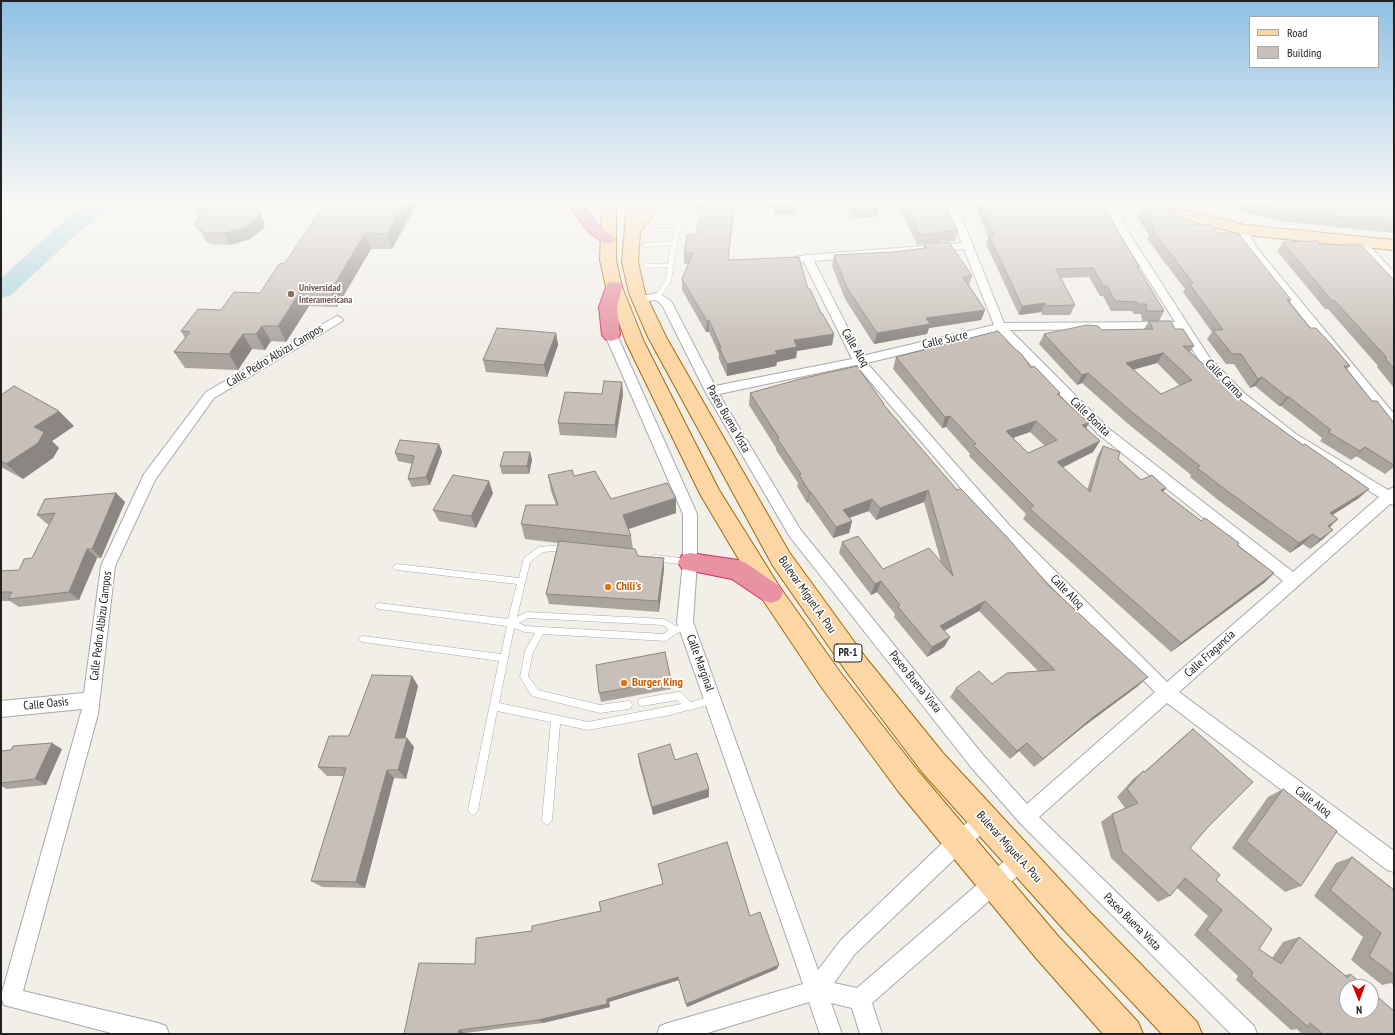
<!DOCTYPE html>
<html>
<head>
<meta charset="utf-8">
<style>
	body { margin:0 }
	#map { position:relative; width:1395px; height:1035px; overflow:hidden; background:#f2efe9; font-family:"PT Sans Narrow",sans-serif }
	canvas { display:block }
	.frame { position:absolute; inset:0; border:2px solid #222; pointer-events:none }
	.legend { position:absolute; left:1249px; top:16px; width:130px; height:52px; box-sizing:border-box; background:#fff; border:1px solid #a7a7a7; margin:0; padding:5px 7px; list-style:none; font-size:12px; color:#222 }
	.legend li { display:flex; align-items:center; gap:8px; height:20px }
	.legend b { width:20px; border:1px solid #a7a7a7 }
	.north { position:absolute; left:1339px; top:979px; width:40px; height:40px; box-sizing:border-box; background:#fff; border:1px solid #a7a7a7; border-radius:50%; rotate:179deg; font-size:11px; font-weight:700; line-height:16px; text-align:center; color:#222 }
	.north::after { content:''; display:block; margin:auto; width:14px; height:18px; background:#d40000; clip-path:polygon(50% 0,100% 100%,50% 72%,0 100%) }
</style>
</head>
<body>
<div id="map">
<canvas width="1395" height="1035"></canvas>
<div class="frame"></div>
<ul class="legend">
<li><b style="height:5px;background:#fcd6a4"></b>Road</li>
<li><b style="height:11px;background:#c7bfb8"></b>Building</li>
</ul>
<div class="north">N</div>
</div>
<script>
const ctx = document.querySelector('canvas').getContext('2d');
ctx.lineJoin = 'round';
const poly = rows => new Path2D(rows.map(r => 'M' + r).join(''));
function paint(path, color) { ctx.fillStyle = color; ctx.fill(path, 'evenodd'); }
function trace(path, color, width, dash) { ctx.strokeStyle = color; ctx.lineWidth = width; ctx.lineCap = dash ? 'butt' : 'round'; ctx.setLineDash(dash || []); ctx.stroke(path); }
function label(font, color, halo, rows, align = 'center') {
  ctx.font = font + ' "PT Sans Narrow",sans-serif'; ctx.lineWidth = 3.5; ctx.setLineDash([]); ctx.textBaseline = 'middle'; ctx.strokeStyle = halo; ctx.fillStyle = color; for (const [text, x, y, turn = 0] of rows) {
    ctx.save(); ctx.translate(x, y); ctx.rotate((+turn || 0) * Math.PI / 180); ctx.textAlign = isNaN(turn) ? turn : align; if (halo) ctx.strokeText(text, 0, 0); ctx.fillText(text, 0, 0); ctx.restore();
  }
}
const river = poly([
	[87,204,111,204,108,209,79,232,10,296,1,298,1,278,63,222,87,204]
]);
const lane = poly([
	[683,204,687,204,676,247,671,281,660,297,656,297,655,296,665,281,668,267,646,268,643,266,646,264,668,264,671,245,645,247,642,245,645,243,672,242,676,227,652,227,650,226,652,225,677,225,683,204],
	[565,545,568,546,569,548,568,550,543,552,530,562,517,617,527,612,664,619,676,626,687,625,690,626,691,628,690,630,677,633,666,641,543,634,533,652,528,676,538,690,600,705,628,701,631,702,632,705,631,708,628,709,600,713,532,696,520,677,525,651,535,633,525,632,514,628,499,703,588,722,681,704,677,700,642,706,639,705,638,702,639,699,642,698,679,692,682,693,691,702,713,696,716,697,717,700,716,703,693,709,690,711,688,710,670,715,588,730,560,724,552,820,550,823,547,825,544,823,542,820,551,722,497,711,478,810,476,813,473,815,470,813,468,810,499,661,363,642,360,641,359,639,360,637,363,636,501,654,507,626,379,609,376,608,375,606,376,604,379,603,508,619,517,584,397,570,394,569,393,567,394,565,397,564,519,578,524,558,539,547,565,545],
	[528,618,663,625,669,630,664,634,525,626,519,623,528,618],
	[655,555,688,559,691,560,692,562,691,564,688,565,655,561,652,560,651,558,652,556,655,555]
]);
const street = poly([
	[946,204,956,204,1004,323,1175,322,1119,233,1104,204,1114,204,1129,233,1209,357,1244,393,1296,434,1388,490,1394,487,1394,505,1390,504,1179,692,1394,851,1394,872,1387,870,1167,703,1039,817,1254,1026,1257,1034,1231,1034,1020,823,971,767,790,537,705,391,662,305,656,300,640,302,635,299,636,297,658,293,671,301,715,386,852,359,804,262,795,261,794,259,795,257,807,255,962,243,946,204],
	[964,249,994,325,862,356,814,261,964,249],
	[1179,329,1201,363,1236,399,1286,440,1379,497,1293,572,1108,428,1010,330,1179,329],
	[998,331,1098,434,1283,581,1167,682,1010,526,867,363,998,331],
	[856,365,1000,534,1155,692,1027,804,983,755,800,529,719,394,856,365],
	[1245,227,1250,230,1251,237,1256,247,1394,414,1394,427,1390,426,1248,250,1241,237,1240,230,1245,227],
	[1361,240,1365,241,1394,272,1394,281,1390,280,1357,245,1356,243,1357,241,1361,240],
	[337,316,341,318,343,320,341,322,214,398,155,480,115,566,98,714,23,991,158,1023,166,1026,169,1034,115,1034,4,1005,1,996,82,709,1,717,1,701,84,693,101,566,144,474,206,392,337,316],
	[611,331,615,332,617,335,697,514,697,562,693,622,818,970,841,940,952,834,979,814,985,811,991,814,994,820,991,826,966,848,855,954,834,983,857,988,1014,853,1021,851,1028,853,1030,860,1028,867,872,1003,882,1034,860,1034,852,1008,831,1003,842,1034,820,1034,809,1002,704,1034,657,1034,660,1026,668,1023,803,984,677,622,683,562,683,514,605,335,607,332,611,331]
]);
const primary = poly([
	[602,204,616,204,616,260,622,287,644,342,719,490,779,586,840,672,918,771,1058,936,1138,1022,1143,1034,1103,1034,1036,958,898,791,822,688,763,600,700,494,626,342,606,287,600,260,602,204],
	[627,204,641,204,641,210,646,204,661,204,640,232,638,262,645,293,666,337,789,552,866,658,943,753,1088,910,1197,1022,1202,1034,1162,1034,1066,932,923,773,848,674,773,566,648,337,629,293,622,262,627,204],
	[1135,204,1159,204,1245,225,1394,240,1394,250,1245,235,1137,207,1135,204]
]);
const highway = poly([
	[567,204,582,204,600,227,614,236,616,239,614,242,608,244,602,242,590,233,567,204],
	[614,282,620,283,622,287,617,307,620,335,617,339,611,341,605,339,602,335,599,307,606,287,608,283,614,282],
	[690,553,738,560,746,563,779,586,783,593,779,600,771,603,763,600,732,579,682,569,678,562,682,555,690,553]
]);
const wall = poly([
	[190,204,218,204,220,205,258,208,263,219,265,224,263,229,250,239,230,245,211,244,206,241,196,225,199,216,196,214],
	[325,204,417,204,392,249,371,249,337,307,309,306,286,342,271,341,265,350,252,349,238,370,185,368,174,352,185,338,181,331,221,310,260,293,285,263],
	[696,204,735,204,728,260,808,289,821,313,834,334,832,345,797,351,796,358,777,362,776,366,727,376,719,359,719,354,709,332,706,332,682,290,682,279,688,264,684,264,684,253,696,235,701,212,696,213],
	[764,204,797,204,796,214,775,215,773,208,765,209],
	[827,204,877,204,878,209,877,217,851,218,847,207,828,207],
	[898,204,942,204,944,211,958,231,955,241,941,241,940,242,972,276,969,285,985,310,981,320,929,328,927,334,874,344,845,299,832,266,834,255,892,252,923,249,924,244,917,245],
	[975,204,1022,204,1023,206,1023,204,1101,204,1139,266,1138,268,1164,311,1159,321,1142,321,1141,314,1134,314,1132,311,1111,311,1103,296,1100,296,1089,277,1060,278,1075,305,1070,315,1042,315,1041,312,1019,315,986,244,988,238],
	[1193,204,1211,204,1209,208],
	[1235,204,1394,204,1394,233,1287,222,1244,213],
	[1142,208,1186,224,1217,233,1291,300,1290,302,1310,328,1350,366,1347,369,1372,401,1394,423,1394,467,1385,474,1356,456,1351,460,1320,441,1322,438,1281,406,1279,406,1255,386,1250,388,1234,364,1226,364,1207,339,1212,332,1183,292,1185,289,1147,239,1149,235,1137,217],
	[1283,242,1321,245,1394,280,1394,388,1377,367,1378,366,1328,309,1325,309,1277,251],
	[1149,321,1175,329,1194,346,1190,352,1232,394,1359,498,1332,515,1329,527,1323,539,1310,549,1303,544,1290,553,1218,500,1190,477,1191,475,1127,423,1082,383,1077,385,1039,344,1044,334,1102,330,1144,329],
	[1157,363,1180,386,1161,394,1133,370],
	[556,333,558,345,547,377,486,372,483,360],
	[896,357,1031,368,1060,393,1059,396,1086,428,1100,441,1093,452,1062,468,1087,490,1097,457,1103,446,1141,480,1166,488,1163,492,1201,521,1239,543,1238,545,1274,573,1264,583,1171,652,1023,519,1026,514,969,456,970,454,946,427,942,428,893,369],
	[1030,432,1045,446,1028,453,1013,438],
	[750,393,884,406,957,490,1049,586,1138,686,1083,727,1034,767,1019,751,1010,759,950,697,956,688,992,684,1038,671,979,611,944,631,950,637,944,647,927,657,894,617,895,614,877,592,871,595,839,553,842,542,883,569,941,562,924,502,876,520,869,511,849,518,852,521,849,533,833,538,808,502,807,503,797,486,798,483,776,450,776,448,749,405],
	[623,394,616,438,560,435,558,423],
	[1,395,74,426,52,441,59,448,53,458,23,479,1,467],
	[439,444,442,452,430,485,412,487,408,479,412,464,398,461,395,453],
	[530,452,532,460,529,474,502,474,500,466],
	[548,475,574,476,611,499,676,498,676,513,629,529,631,536,633,549,638,556,664,569,659,612,549,604,546,594,558,543,525,539,521,524,556,505,551,491],
	[116,493,125,502,101,558,97,558,79,600,19,607,10,601,1,601,1,571,19,570,32,558,50,524,47,524,37,515],
	[493,493,476,528,439,521,433,510],
	[412,676,418,686,405,738,407,738,414,747,406,779,394,778,365,888,322,887,311,881,344,776,327,776,318,767,349,736],
	[671,680,671,689,601,702,599,693],
	[1193,729,1207,828,1190,848,1216,880,1259,949,1272,958,1283,942,1299,937,1344,975,1350,974,1394,1034,1302,1034,1297,1029,1291,1030,1236,980,1238,976,1194,935,1208,916,1177,888,1170,896,1158,902,1111,858,1101,822,1112,814,1125,808,1117,797,1133,779,1143,771,1144,772,1182,738],
	[62,749,46,785,7,789,1,786,1,751],
	[638,754,675,760,709,797,653,815,639,763],
	[1283,789,1301,886,1285,892,1232,848,1268,797],
	[1352,857,1394,890,1394,986,1391,983,1382,985,1351,960,1363,937,1314,896,1336,863],
	[658,864,750,916,777,969,687,1007,679,980,609,1002,610,1007,543,1023,466,1033,465,1034,404,1034,475,964,532,931,601,911,663,884]
]);
const shadedWall = poly([
	[404,204,417,204,392,249,387,234],
	[734,204,735,204,727,271,728,260],
	[258,208,263,219,265,224,263,229,250,239,230,245,224,233],
	[365,233,371,249,337,307,330,292],
	[301,290,309,306,286,342,278,326],
	[1045,303,1041,312,1019,315,1022,306],
	[985,310,981,320,929,328,927,334,874,344,877,333,926,318],
	[709,320,709,332,706,332,707,321],
	[262,326,271,341,265,350,256,334],
	[556,333,558,345,547,377,544,365],
	[243,334,252,349,238,370,229,354],
	[834,334,832,345,797,351,796,358,777,362,776,366,727,376,727,364,775,351,794,340],
	[1163,353,1157,363,1120,373,1126,363],
	[1088,373,1082,383,1077,385,1082,375],
	[1262,377,1255,386,1250,388,1258,379],
	[622,382,623,394,616,438,615,425],
	[1287,397,1289,397,1281,406,1279,406],
	[59,411,74,426,52,441,59,448,53,458,23,479,6,464,34,427],
	[950,416,946,427,942,428,945,417],
	[1036,421,1030,432,1001,442,1006,431],
	[1089,423,1083,434,1082,425],
	[1100,441,1093,452,1051,473,1057,462],
	[439,444,442,452,430,485,426,477],
	[1365,447,1356,456,1351,460,1360,451],
	[530,452,532,460,529,474,527,466],
	[489,481,493,493,476,528,471,516],
	[1166,488,1158,498,1161,490],
	[1369,489,1359,498,1320,523,1330,513],
	[928,490,924,502,876,520,880,508],
	[809,491,810,491,808,502,807,503],
	[116,493,125,502,101,558,92,549],
	[676,498,676,513,625,530,623,515],
	[872,499,869,511,840,521,843,510],
	[1338,519,1328,529,1328,526],
	[852,521,849,533,833,538,836,527],
	[1333,530,1323,539,1310,549,1320,539],
	[1313,534,1303,544,1290,553,1299,543],
	[87,549,97,558,79,600,69,592],
	[664,558,664,569,659,612,658,601],
	[1274,573,1264,583,1171,652,1181,643],
	[881,581,877,592,871,595,875,584],
	[985,601,979,611,935,636,940,626],
	[950,637,944,647,927,657,932,647],
	[412,676,418,686,403,747,395,738],
	[1148,677,1138,686,1083,727,1034,767,1043,759,1092,718],
	[407,738,414,747,406,779,398,770],
	[52,743,62,749,46,785,35,779],
	[1027,743,1019,751,1010,759,1017,751],
	[387,770,394,778,365,888,356,882],
	[709,789,709,797,653,815,652,807],
	[779,965,777,969,687,1007,686,1004],
	[678,977,679,980,609,1002,610,1007,543,1023,538,1020],
	[459,1030,466,1033,465,1034,458,1034]
]);
const building = poly([
	[192,204,218,204,220,205,224,204,249,204,258,208,259,212,257,218,244,228,224,233,205,233,199,229,196,225,196,220,203,211,192,204],
	[325,204,404,204,387,234,365,233,330,292,301,290,278,326,262,326,256,334,243,334,229,354,174,352,190,332,181,331,198,309,221,310,234,292,260,293,279,264,285,263,325,204],
	[702,204,734,204,728,260,799,257,808,289,810,289,821,313,822,313,834,334,794,340,797,347,775,351,777,354,727,364,719,348,721,348,709,320,707,321,682,279,693,253,684,253,687,235,696,235,702,204],
	[850,204,877,204,878,209,852,210,850,204],
	[905,204,942,204,944,211,948,211,958,231,942,231,943,233,920,235,905,204],
	[982,204,1021,204,1023,207,1024,204,1101,204,1139,266,1137,266,1164,311,1147,311,1146,304,1139,304,1137,302,1115,301,1107,286,1104,287,1093,268,1056,269,1075,305,1046,306,1045,303,1022,306,989,235,994,235,982,204],
	[1253,204,1361,204,1374,205,1373,204,1394,204,1394,222,1294,212,1253,204],
	[1142,208,1174,208,1186,224,1211,225,1217,233,1238,233,1291,300,1287,300,1310,328,1316,328,1331,344,1350,366,1344,366,1372,401,1377,401,1394,423,1394,465,1365,447,1360,451,1328,432,1331,430,1289,397,1287,397,1262,377,1258,379,1241,354,1232,354,1213,330,1223,330,1189,283,1193,283,1152,229,1155,229,1142,208],
	[1317,241,1321,245,1361,245,1394,280,1394,369,1385,358,1387,358,1335,301,1332,301,1283,242,1317,241],
	[949,242,972,276,963,277,985,310,926,318,930,324,877,333,847,288,834,255,892,252,926,248,924,243,949,242],
	[1149,321,1171,321,1175,329,1183,329,1194,346,1183,346,1221,380,1234,390,1230,392,1303,445,1305,444,1369,489,1330,513,1338,519,1328,526,1333,530,1320,539,1313,534,1299,543,1226,490,1197,468,1200,466,1133,413,1088,373,1082,375,1044,334,1087,325,1098,326,1102,330,1153,329,1149,321],
	[1163,353,1192,380,1161,394,1126,363,1163,353],
	[497,328,556,333,544,365,483,360,497,328],
	[998,331,1016,350,1017,350,1023,356,1031,368,1034,366,1039,371,1060,393,1057,394,1089,423,1082,425,1100,441,1057,462,1090,492,1103,446,1120,452,1118,459,1141,480,1152,475,1166,488,1161,490,1201,521,1205,518,1239,543,1237,545,1274,573,1181,643,1029,508,1034,506,973,445,976,444,950,416,945,417,896,357,998,331],
	[1036,421,1057,440,1028,453,1006,431,1036,421],
	[857,366,884,404,883,404,957,490,961,489,1007,537,1049,586,1148,677,1092,718,1043,759,1027,743,1017,751,956,688,979,671,992,684,1007,673,1055,670,985,601,940,626,950,637,932,647,898,607,900,605,881,581,875,584,842,542,858,536,883,569,929,548,953,576,928,490,880,508,872,499,843,510,852,521,836,527,810,491,809,491,799,475,801,474,777,438,779,438,750,393,800,379,857,366],
	[604,381,622,382,615,425,558,423,565,392,602,394,604,381],
	[14,386,59,411,34,427,44,432,38,443,6,464,1,461,1,395,14,386],
	[400,440,439,444,426,477,408,479,414,456,395,453,400,440],
	[504,452,530,452,527,466,500,466,504,452],
	[572,470,574,476,595,471,611,499,667,483,676,498,623,515,631,536,521,524,526,505,558,505,548,475,572,470],
	[453,475,489,481,471,516,433,510,453,475],
	[116,493,92,549,87,549,69,592,8,599,12,592,1,592,1,571,19,570,24,559,32,558,55,513,37,515,45,499,116,493],
	[559,541,635,549,638,556,664,558,658,601,546,594,559,541],
	[665,652,671,680,599,693,596,665,665,652],
	[372,675,412,676,395,738,407,738,398,770,387,770,356,882,311,881,346,768,318,767,329,736,349,736,372,675],
	[1193,729,1253,782,1207,828,1190,848,1220,875,1216,880,1272,929,1259,949,1281,964,1299,937,1348,978,1350,974,1366,987,1347,987,1347,1011,1371,1011,1371,991,1394,1011,1394,1034,1323,1034,1310,1023,1308,1027,1251,976,1253,972,1207,930,1222,910,1185,878,1170,896,1122,851,1112,814,1138,803,1127,789,1143,771,1145,772,1193,729],
	[52,743,35,779,1,783,1,751,11,750,13,746,52,743],
	[670,744,675,760,697,753,709,789,652,807,638,754,670,744],
	[1283,789,1337,831,1301,886,1246,841,1283,789],
	[727,842,750,916,760,912,779,965,686,1004,678,977,607,999,607,1004,538,1020,459,1030,458,1034,404,1034,419,963,475,964,476,938,532,931,532,926,601,911,599,902,663,884,658,864,727,842],
	[1352,857,1394,890,1394,975,1369,956,1381,933,1330,890,1352,857]
]);
const markers = [
	[291,294,4,"#8d6e63"],
	[608,587,4,"#e8710a"],
	[624,683,4,"#e8710a"]
];
const farEducationnames = [
	["Universidad",299,288],
	["Interamericana",299,300]
];
const shields = [
	[848,653,28]
];
const shieldNames = [
	["PR-1",848,653]
];
const streetNames = [
	["Calle Sucre",945,340,-13],
	["Calle Aloq",855,348,59],
	["Calle Pedro Albizu Campos",275,356,-31],
	["Calle Carma",1224,379,46],
	["Calle Bonita",1090,417,44],
	["Paseo Buena Vista",728,419,60],
	["Calle Aloq",1067,592,45],
	["Bulevar Miguel A. Pou",807,595,55],
	["Calle Pedro Albizu Campos",101,626,-83],
	["Calle Fragancia",1210,654,-42],
	["Calle Marginal",700,663,70],
	["Paseo Buena Vista",915,682,51],
	["Calle Oasis",46,704,-6],
	["Calle Aloq",1313,802,37],
	["Bulevar Miguel A. Pou",1009,847,48],
	["Paseo Buena Vista",1132,922,45]
];
const foodNames = [
	["Chili's",616,587],
	["Burger King",632,683]
];
paint(river, '#aad3df');
trace(lane, '#a9a9a9', 1);
trace(street, '#a9a9a9', 2);
trace(primary, '#a06b00', 2);
trace(highway, '#dc2a67', 2);
paint(lane, '#fff');
paint(street, '#fff');
paint(primary, '#fcd6a4');
paint(highway, '#e892a2');
paint(wall, '#aba49e');
paint(shadedWall, '#8b8681');
paint(building, '#c7bfb8');
trace(building, '#8b8681', 1);
const sky = ctx.createLinearGradient(0, 0, 0, 349);
sky.addColorStop(0, '#8fc0e4');
sky.addColorStop(0.58, '#f9f8f5');
sky.addColorStop(1, '#f9f8f500');
ctx.fillStyle = sky;
ctx.fillRect(0, 0, 1395, 349);
for (const [x, y, r, color] of markers) { const dot = new Path2D(); dot.arc(x, y, r, 0, 2 * Math.PI); ctx.fillStyle = color; ctx.fill(dot); trace(dot, '#fff', 1.5); }
label('bold 10px', '#785e54', '#fff', farEducationnames, 'left');
for (const [x, y, w] of shields) { const box = new Path2D(); box.roundRect(x - w / 2, y - 9, w, 18, 3); ctx.fillStyle = '#fff'; ctx.fill(box); trace(box, '#222', 1); }
label('bold 11px', '#222', null, shieldNames);
label('12px', '#222', '#fff', streetNames);
label('bold 12px', '#c56008', '#fff', foodNames, 'left');
</script>
</body>
</html>
